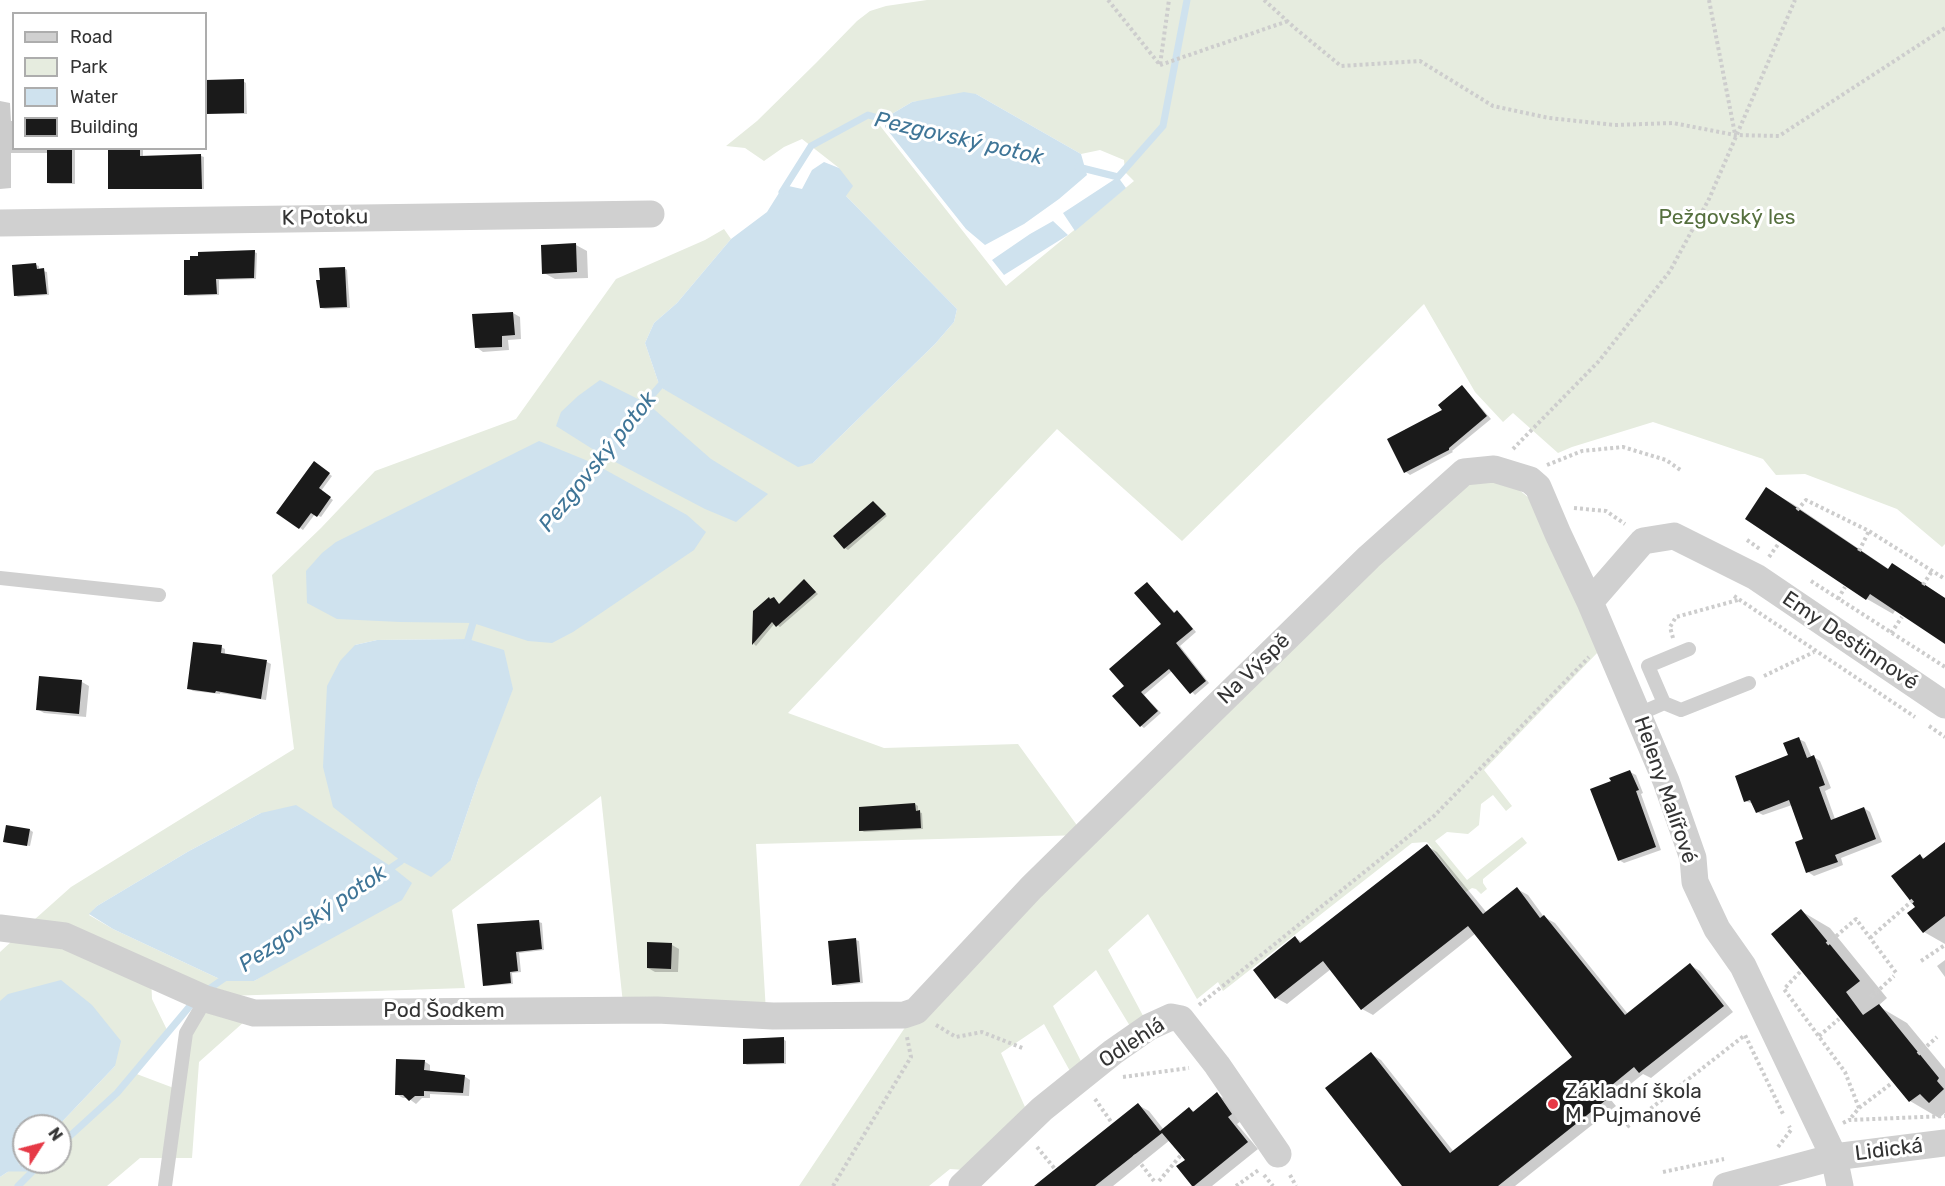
<!DOCTYPE html>
<html>
<head>
<meta charset="utf-8">
<style>
	body { margin:0 }
	#map { position:relative; width:1945px; height:1186px; overflow:hidden; background:#fff; font-family:Rubik,sans-serif }
	canvas { display:block }
	.legend { position:absolute; left:12px; top:12px; width:195px; height:138px; box-sizing:border-box; background:#fff; border:2px solid #adadad; margin:0; padding:8px 10px; list-style:none; font-size:18px; color:#333 }
	.legend li { display:flex; align-items:center; gap:12px; height:30px }
	.legend b { width:30px; border:2px solid #adadad }
	.north { position:absolute; left:12px; top:1114px; width:60px; height:60px; box-sizing:border-box; background:#fff; border:2px solid #adadad; border-radius:50%; rotate:54deg; font-size:16px; font-weight:700; line-height:24px; text-align:center; color:#333 }
	.north::after { content:''; display:block; margin:auto; width:21px; height:27px; background:#e63946; clip-path:polygon(50% 0,100% 100%,50% 72%,0 100%) }
</style>
</head>
<body>
<div id="map">
<canvas width="1945" height="1186"></canvas>
<ul class="legend">
<li><b style="height:8px;background:#d0d0d0"></b>Road</li>
<li><b style="height:16px;background:#e6ecdf"></b>Park</li>
<li><b style="height:16px;background:#cfe2ee"></b>Water</li>
<li><b style="height:16px;background:#1a1a1a"></b>Building</li>
</ul>
<div class="north">N</div>
</div>
<script>
const ctx = document.querySelector('canvas').getContext('2d');
ctx.lineJoin = 'round';
function paint(path, color) { ctx.fillStyle = color; ctx.fill(path, 'evenodd'); }
const poly = rows => new Path2D(rows.map(r => 'M' + r).join(''));
function trace(path, color, width, dash) { ctx.strokeStyle = color; ctx.lineWidth = width; ctx.lineCap = dash ? 'butt' : 'round'; ctx.setLineDash(dash || []); ctx.stroke(path); }
function label(font, color, halo, rows, align = 'center') {
  ctx.font = font + ' Rubik,sans-serif'; ctx.lineWidth = 6; ctx.setLineDash([]); ctx.textBaseline = 'middle'; ctx.strokeStyle = halo; ctx.fillStyle = color; for (const [text, x, y, turn = 0] of rows) {
    ctx.save(); ctx.translate(x, y); ctx.rotate((+turn || 0) * Math.PI / 180); ctx.textAlign = isNaN(turn) ? turn : align; if (halo) ctx.strokeText(text, 0, 0); ctx.fillText(text, 0, 0); ctx.restore();
  }
}
const green = poly([
	[927,0,1945,0,1945,544,1942,547,1897,509,1805,474,1776,475,1763,459,1653,422,1572,447,1558,453,1513,413,1503,422,1475,392,1424,304,1182,541,1057,429,788,713,884,748,1018,744,1084,835,1407,523,1494,469,1541,508,1599,651,1484,770,1512,806,1506,811,1493,795,1481,804,1479,825,1468,834,1447,832,1435,841,1467,880,1522,837,1527,843,1483,879,1483,883,1487,889,1481,894,1476,889,1472,888,1466,892,1427,842,1412,843,1223,991,1218,982,1197,999,1148,914,1108,950,1149,1027,1136,1036,1096,970,1053,1006,1087,1073,1076,1082,1044,1024,1001,1053,1025,1107,965,1170,950,1169,929,1186,799,1186,916,1011,1084,835,756,844,766,1012,624,1013,601,796,452,910,465,988,227,996,34,920,71,887,294,749,272,575,321,528,375,471,516,419,616,279,705,240,724,229,731,239,677,303,654,323,645,343,660,387,813,463,935,344,954,322,957,309,845,195,839,168,802,139,784,147,764,161,745,148,726,146,757,121,816,63,857,21,870,11,886,6],
	[976,94,1081,154,1100,150,1124,160,1125,172,1134,181,1006,286,874,118,885,118,912,102],
	[468,639,479,778,451,860,355,645,377,640],
	[261,813,279,966,254,981,224,981,113,929,89,915,97,906,189,851],
	[23,931,151,975,152,999,168,1032,134,1073,179,1090,186,1033,206,999,254,1013,199,1062,192,1158,140,1158,107,1186,0,1186,0,1177,24,1161,60,1162,60,1126,58,1126,115,1066,0,1001,0,952]
]);
const water = poly([
	[964,92,976,94,1081,154,1087,175,1059,199,1024,224,985,245,966,229,885,127,885,118,912,102],
	[824,162,839,168,853,186,846,196,957,309,954,322,935,344,813,463,798,467,660,387,645,343,654,323,677,303,731,239,767,212,784,185,802,189,812,170],
	[1118,177,1126,188,1075,231,1063,213],
	[1053,221,1068,235,1004,275,992,260,1030,234],
	[600,380,648,404,711,459,768,494,736,522,705,509,602,455,556,426,561,412,578,396],
	[539,441,593,463,687,515,706,532,694,550,573,632,552,643,528,641,473,623,400,622,337,619,307,603,306,571,322,553,336,542],
	[468,639,504,650,513,689,479,778,451,860,431,877,401,861,333,807,323,767,327,686,340,661,355,645,377,640],
	[296,805,392,867,412,883,402,900,254,981,224,981,113,929,89,914,97,906,189,851,261,813],
	[61,980,92,1005,121,1041,115,1066,58,1126,24,1126,24,1161,0,1177,0,1001,8,994]
]);
const shadow = poly([
	[243,81,246,83,247,114,206,114,206,82],
	[0,101,10,103,11,121,14,121,14,148,75,148,75,184,51,184,48,183,48,153,11,153,11,188,0,189],
	[109,148,143,148,143,157,201,156,204,157,204,189,113,189,110,188],
	[576,245,587,251,588,278,555,279,544,273],
	[254,252,257,253,256,279,219,280,219,295,188,296,185,294,192,262],
	[36,265,39,266,39,270,47,272,49,295,18,297,15,295],
	[344,268,347,270,350,308,325,309,321,308],
	[513,313,520,317,521,339,508,340,509,350,483,352,476,347],
	[1462,387,1466,390,1491,419,1452,451,1453,452,1410,475,1406,472,1445,410],
	[318,465,332,476,321,491,333,500,321,517,315,514,303,530,279,513],
	[1767,489,1793,504,1890,570,1893,565,1945,598,1945,642,1896,609,1893,614,1867,599,1747,519],
	[876,505,887,516,848,550,845,548,835,537],
	[807,583,818,594,780,627,775,623,756,646,754,644,755,612,774,599,780,605],
	[1148,584,1175,613,1177,612,1181,614,1196,632,1180,646,1209,683,1195,695,1172,671,1144,695,1161,713,1144,728,1140,725,1126,686,1163,625],
	[221,647,225,649,225,656,267,662,271,664,266,700,220,693,220,694,193,691,189,688],
	[82,682,89,686,86,717,44,713,37,709],
	[1799,739,1805,742,1812,758,1814,757,1820,761,1831,788,1825,791,1835,819,1864,808,1870,812,1882,842,1841,858,1843,865,1814,876,1808,872,1797,843,1805,840,1792,805,1763,815,1757,812,1754,804,1745,801,1790,756],
	[1630,772,1636,775,1643,793,1641,794,1661,850,1624,863,1619,860,1612,782],
	[915,804,918,806,918,812,922,813,923,829,864,832,861,830],
	[30,830,33,832,30,846,5,842],
	[1945,844,1945,944,1924,932,1917,907,1920,856,1926,859],
	[1427,846,1437,852,1487,913,1517,889,1528,895,1544,917,1555,923,1628,1014,1690,965,1700,971,1733,1012,1651,1078,1643,1074,1611,1100,1616,1106,1515,1186,1404,1186,1371,1054,1381,1060,1454,1152,1574,1057,1476,933,1373,1015,1362,1009,1331,969,1287,1004,1276,998,1295,938,1303,942],
	[1801,911,1830,928,1887,998,1878,1006,1907,1023,1945,1069,1945,1113,1939,1118,1910,1101,1774,934],
	[539,922,542,923,544,950,519,953,521,972,512,973,513,984,487,986,484,985],
	[856,940,859,941,863,983,837,986,834,984],
	[672,945,679,949,678,972,655,972,648,968],
	[1945,960,1945,977,1937,966],
	[783,1039,786,1041,786,1064,747,1065,744,1063],
	[424,1061,430,1065,430,1073,464,1076,470,1080,469,1096,430,1094,430,1098,422,1098,416,1104,408,1098,403,1098,396,1094],
	[1217,1094,1228,1101,1241,1121,1237,1124,1258,1149,1212,1186,1194,1186,1179,1167,1187,1160,1170,1140,1113,1186,1036,1186,1138,1105,1149,1111,1164,1130,1189,1109,1196,1112]
]);
const stream = poly([
	[1078,167,1118,177,1163,126,1187,0],
	[782,192,811,146,868,115,893,122],
	[641,408,665,380],
	[588,469,606,448],
	[466,646,473,623,477,617],
	[386,871,401,861,403,854],
	[206,991,229,975],
	[60,1145,117,1093,195,1000],
	[0,1168,35,1168],
	[18,1186,42,1162]
]);
const building = poly([
	[244,79,244,113,206,114,206,80],
	[47,148,72,148,72,183,47,183],
	[108,148,140,148,140,156,201,154,202,189,108,189],
	[576,243,577,272,542,274,541,245],
	[255,250,254,278,216,279,217,294,184,295,184,260,190,260,190,256,198,256,198,252],
	[36,263,37,269,44,268,47,294,14,296,12,265],
	[345,267,347,307,320,308,316,280,320,280,319,268],
	[513,312,515,335,502,336,502,347,475,348,472,314],
	[1462,385,1487,416,1449,448,1449,450,1404,473,1387,439,1442,410,1438,405],
	[314,461,330,473,319,488,331,497,317,517,311,513,299,529,276,513],
	[1766,487,1888,569,1892,563,1945,598,1945,644,1870,594,1866,600,1745,519],
	[873,501,886,514,844,549,833,536],
	[804,579,816,592,776,627,772,622,752,645,753,611,769,597,770,599,774,597,779,604],
	[1147,582,1174,613,1177,610,1193,629,1176,643,1206,681,1190,694,1169,669,1141,692,1158,711,1140,727,1112,696,1124,686,1109,669,1161,624,1134,593],
	[193,642,222,645,221,653,267,660,261,699,216,691,215,693,187,689],
	[39,676,82,680,79,714,36,710],
	[1799,737,1807,758,1814,755,1825,785,1819,787,1820,790,1831,820,1864,807,1876,839,1835,855,1838,862,1806,873,1795,842,1803,839,1789,800,1756,813,1750,800,1744,802,1735,776,1788,755,1783,743],
	[1630,770,1639,790,1636,791,1656,847,1618,861,1590,789,1611,781,1609,778],
	[915,803,916,811,920,810,921,828,859,831,859,807],
	[6,825,30,829,27,846,3,842],
	[1945,842,1945,916,1923,933,1907,913,1915,907,1891,876,1920,854,1923,859],
	[1427,844,1483,914,1517,887,1540,918,1544,915,1625,1015,1690,963,1724,1006,1639,1073,1634,1067,1601,1094,1606,1100,1498,1186,1402,1186,1325,1088,1371,1052,1450,1153,1572,1057,1468,926,1361,1010,1323,961,1275,999,1253,970,1295,936,1300,943],
	[1801,909,1860,981,1846,992,1863,1015,1879,1004,1939,1078,1937,1081,1944,1089,1929,1103,1920,1094,1909,1102,1771,934],
	[539,920,542,949,516,952,518,971,510,972,511,983,483,986,477,924],
	[856,938,860,982,832,985,828,941],
	[647,942,672,943,671,969,647,968],
	[784,1037,784,1063,743,1064,743,1039],
	[396,1059,425,1060,424,1070,465,1075,463,1093,424,1091,424,1096,415,1096,409,1101,403,1095,395,1095],
	[1217,1092,1232,1114,1228,1117,1248,1142,1194,1186,1192,1186,1176,1166,1185,1160,1162,1133,1095,1186,1034,1186,1138,1103,1160,1131,1189,1107,1193,1112]
]);
const path = poly([
	[1108,0,1160,65,1169,0],
	[1264,0,1296,29,1341,66,1420,61,1493,106,1549,118,1615,125,1673,123,1735,135,1779,136,1945,28],
	[1709,0,1735,134],
	[1160,65,1288,21],
	[1513,449,1599,361,1670,271,1709,199,1795,0],
	[1547,465,1582,451,1623,447,1666,460,1682,471],
	[1574,508,1606,511,1625,524],
	[1797,510,1806,500,1869,531,1945,579],
	[1747,540,1761,550],
	[1859,551,1869,531],
	[1769,557,1779,543],
	[1811,581,1945,667],
	[1923,585,1932,571],
	[1734,596,1915,717],
	[1838,599,1845,587],
	[1891,633,1902,617],
	[1673,638,1670,627,1676,617,1738,600],
	[1764,676,1814,652],
	[1929,726,1945,737],
	[1870,938,1913,900],
	[1827,944,1856,919,1897,974],
	[1921,961,1945,945],
	[1800,972,1784,989,1845,1072,1859,1108,1850,1119],
	[1871,997,1894,976],
	[1199,1005,1434,816,1589,657],
	[936,1025,956,1037,982,1032,1025,1049],
	[1819,1036,1839,1019],
	[1918,1054,1937,1037],
	[1123,1077,1189,1068],
	[1095,1099,1112,1123],
	[1859,1108,1892,1083],
	[1843,1123,1849,1120,1945,1116],
	[1627,1127,1745,1035,1783,1114],
	[1037,1147,1055,1169],
	[1778,1147,1791,1130,1789,1126],
	[1134,1155,1154,1181],
	[1663,1172,1724,1159],
	[1264,1175,1273,1186],
	[1290,1175,1296,1186],
	[1159,1181,1181,1155],
	[833,1186,911,1057,907,1037],
	[1236,1186,1260,1169],
	[1509,1186,1527,1171]
]);
const service = poly([
	[0,578,159,595],
	[1664,703,1648,666,1689,649],
	[1639,714,1664,703,1681,710,1749,683],
	[165,1186,186,1033,206,999]
]);
const minor = poly([
	[0,223,651,214],
	[0,928,65,936,206,999,254,1013,657,1010,773,1016,904,1015,916,1011,1031,888,1085,835,1369,557,1464,472,1494,469,1530,480,1538,487,1558,534,1590,602],
	[962,1186,1042,1109,1113,1052,1149,1027,1171,1017,1181,1019,1217,1065,1278,1154],
	[1726,1186,1834,1157,1945,1143],
	[1840,1186,1834,1157,1822,1132,1743,966,1717,929,1695,882,1693,858,1666,781,1590,602,1643,541,1674,536,1756,577,1945,705]
]);
const markers = [
	[1553,1104,6,"#e63946"]
];
const streetNames = [
	["K Potoku",325,218,-1],
	["Emy Destinnové",1850,641,34],
	["Na Výspě",1254,669,-44],
	["Heleny Malířové",1665,790,71],
	["Pod Šodkem",444,1011],
	["Odlehlá",1132,1043,-33],
	["Lidická",1889,1150,-7]
];
const parkNames = [
	["Pežgovský les",1727,218]
];
const poiNames = [
	["Základní škola",1565,1092],
	["M. Pujmanové",1565,1116]
];
const waterNames = [
	["Pezgovský potok",959,139,13],
	["Pezgovský potok",598,462,-51],
	["Pezgovský potok",313,919,-34]
];
paint(green, '#e6ecdf');
paint(water, '#cfe2ee');
paint(shadow, '#0003');
trace(stream, '#cfe2ee', 7);
paint(building, '#1a1a1a');
trace(path, '#cdcdcd', 4, [3, 3]);
trace(service, '#d0d0d0', 14);
trace(minor, '#d0d0d0', 27);
for (const [x, y, r, color] of markers) { const dot = new Path2D(); dot.arc(x, y, r, 0, 2 * Math.PI); ctx.fillStyle = color; ctx.fill(dot); trace(dot, '#fff', 2); }
label('21px', '#333', '#fff', streetNames);
label('21px', '#56703f', '#fff', parkNames);
label('21px', '#333', '#fff', poiNames, 'left');
label('italic 22px', '#3f7597', '#fff', waterNames);
</script>
</body>
</html>
